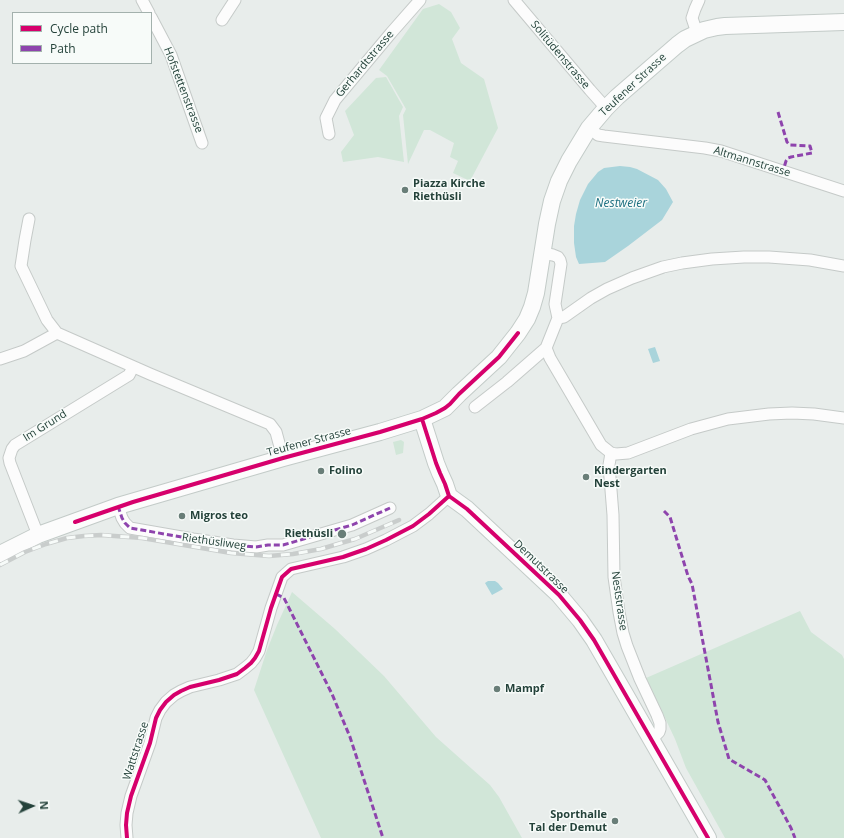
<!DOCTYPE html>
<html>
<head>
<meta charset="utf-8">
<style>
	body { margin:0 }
	#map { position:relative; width:844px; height:838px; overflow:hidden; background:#e8edeb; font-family:"Open Sans",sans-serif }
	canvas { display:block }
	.legend { position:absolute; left:12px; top:12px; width:140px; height:52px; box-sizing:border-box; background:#f7fbf9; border:1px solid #a3b1ad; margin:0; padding:5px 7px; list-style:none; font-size:12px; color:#24423a }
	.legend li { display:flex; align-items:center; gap:8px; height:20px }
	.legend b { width:20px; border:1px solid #a3b1ad }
	.north { position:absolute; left:12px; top:786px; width:40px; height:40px; -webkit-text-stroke:3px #f7fbf9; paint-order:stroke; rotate:87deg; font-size:11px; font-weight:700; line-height:16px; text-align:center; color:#24423a }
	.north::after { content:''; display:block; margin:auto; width:14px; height:18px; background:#24423a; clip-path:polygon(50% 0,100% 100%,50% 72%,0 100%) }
</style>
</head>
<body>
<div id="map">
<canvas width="844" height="838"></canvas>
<ul class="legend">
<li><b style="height:5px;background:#d6006c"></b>Cycle path</li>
<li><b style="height:5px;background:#8e44ad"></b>Path</li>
</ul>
<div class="north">N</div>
</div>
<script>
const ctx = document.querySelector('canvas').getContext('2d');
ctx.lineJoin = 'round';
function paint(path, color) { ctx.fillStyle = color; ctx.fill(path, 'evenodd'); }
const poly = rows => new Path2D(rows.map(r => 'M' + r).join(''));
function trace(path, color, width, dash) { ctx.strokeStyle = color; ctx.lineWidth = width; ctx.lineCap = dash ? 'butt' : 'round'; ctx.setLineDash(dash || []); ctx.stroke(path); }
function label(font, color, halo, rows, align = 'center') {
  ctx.font = font + ' "Open Sans",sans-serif'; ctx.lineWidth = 3; ctx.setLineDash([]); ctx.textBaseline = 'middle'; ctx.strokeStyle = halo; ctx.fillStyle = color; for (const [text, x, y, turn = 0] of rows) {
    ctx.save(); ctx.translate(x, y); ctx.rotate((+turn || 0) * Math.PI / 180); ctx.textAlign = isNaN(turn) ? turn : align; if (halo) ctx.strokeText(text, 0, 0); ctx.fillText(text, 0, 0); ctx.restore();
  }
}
const green = poly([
	[439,4,451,12,460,28,452,39,461,63,484,79,498,128,470,181,453,173,458,161,450,157,454,143,430,130,424,130,408,164,403,115,406,109,387,76,379,70,423,9],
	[386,77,403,107,399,116,404,162,378,157,343,162,341,152,354,135,345,111,376,78],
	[401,440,404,442,403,453,396,455,393,442],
	[292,592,335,629,384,676,436,737,490,785,499,797,522,838,321,838,254,690,267,650,277,625],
	[800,611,811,632,842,655,844,659,844,838,725,838,686,768,675,739,646,678]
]);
const water = poly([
	[620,166,630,167,637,169,658,180,666,189,673,202,662,220,628,246,605,262,579,264,576,257,574,243,574,226,576,214,580,200,588,184,598,172,604,168],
	[655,347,660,361,653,363,648,349],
	[488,581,495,581,498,583,503,589,492,595,485,583]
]);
const street = poly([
	[142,0,149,13],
	[514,0,590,90,606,108],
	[151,17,171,55,202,143],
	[222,20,235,0],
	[697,33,692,18,695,9,699,0],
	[589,128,598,135,604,136,705,148,721,151,844,191],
	[329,134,326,118,335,100,391,33,420,0],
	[29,219,25,240,21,266,47,320,57,333,150,374,270,424,276,432,283,458],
	[542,253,553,255,558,257,560,260,561,264,555,304,558,318],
	[558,318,564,317,591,298,607,289,632,278,663,267,682,263,712,259,744,257,769,257,810,260,844,266],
	[546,348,550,358,601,445,611,453,616,454,628,453,691,429,728,419,769,414,792,413,814,414,844,418],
	[0,359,24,351,57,333],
	[475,407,507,382,546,348,558,318],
	[611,453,609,465,613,515,614,577,619,612,623,633,627,646,640,679,657,715,660,723,660,729,659,732,656,735,651,739],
	[118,506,122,518,125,523,130,528,193,539,233,545,256,547,268,545,283,545,290,543,352,525,390,508],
	[38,535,10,463,9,458,12,449,15,445,129,375,133,367],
	[127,838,126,825,127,813,131,796,150,743,156,718,160,710,166,702,174,695,181,691,190,687,219,680,237,674,245,668,251,663,255,658,259,651,271,608,282,577,291,569,343,557,366,549,386,540,413,526,429,514,449,496]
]);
const secondary = poly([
	[422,419,436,463,440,473,445,484,449,496,467,509,559,595,580,620,594,640,708,838],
	[0,554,38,535,118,506,283,458,380,432,422,419,445,408,459,394,499,357,518,333,527,319,532,307,536,293,547,224,552,201,559,181,569,161,589,128,606,108,617,97,677,45,685,39,704,30,717,27,725,26,844,22]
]);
const rail = poly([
	[0,565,25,552,46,544,67,538,84,536,101,535,142,538,231,553,269,556,293,554,321,549,341,543,355,539,399,520]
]);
const quiet = poly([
	[778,112,787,142,790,145,810,146,812,153,791,157,788,158,786,161,783,171],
	[118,506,122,518,125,523,130,528,193,539,233,545,256,547,268,545,283,545,290,543,352,525,390,508],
	[664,511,670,517,688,576,692,584,718,722,729,759,765,780,791,828,795,838],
	[276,594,284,598,332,694,350,737,383,838]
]);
const cycleway = poly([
	[422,419,436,463,440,473,445,484,449,496,467,509,559,595,580,620,594,640,708,838],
	[75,522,133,502,283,458,380,432,422,419,436,413,445,408,450,404,459,394,499,357,518,333],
	[127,838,126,825,127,813,131,796,150,743,156,718,160,710,166,702,174,695,181,691,190,687,219,680,237,674,245,668,251,663,255,658,259,651,271,608,282,577,291,569,343,557,366,549,386,540,413,526,429,514,449,496]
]);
const markers = [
	[405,190,4,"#697e78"],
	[321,471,4,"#697e78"],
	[586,477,4,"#697e78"],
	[182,516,4,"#697e78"],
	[342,534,5,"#697e78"],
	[497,689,4,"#697e78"],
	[615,821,4,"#697e78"]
];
const streetNames = [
	["Solitüdenstrasse",560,55,50],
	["Gerhardtstrasse",365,64,-50],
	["Teufener Strasse",633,85,-43],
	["Hofstettenstrasse",183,90,69],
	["Altmannstrasse",752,162,17],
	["Im Grund",45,426,-32],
	["Teufener Strasse",309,442,-15],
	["Riethüsliweg",214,542,8],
	["Demutstrasse",541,567,44],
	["Neststrasse",619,601,82],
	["Wattstrasse",136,751,-72]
];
const poiNames = [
	["Piazza Kirche",413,184],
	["Riethüsli",413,197],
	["Folino",329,471],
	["Kindergarten",594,471],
	["Nest",594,484],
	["Migros teo",190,516],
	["Riethüsli",333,534,"right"],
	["Mampf",505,689],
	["Sporthalle",607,815,"right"],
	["Tal der Demut",607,828,"right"]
];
const waterNames = [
	["Nestweier",621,204]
];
paint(green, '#d1e6d8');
paint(water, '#a9d4db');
trace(street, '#c5cac8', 13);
trace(secondary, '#c3cbc8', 18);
trace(street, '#fcfcfc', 11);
trace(secondary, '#fcfcfc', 16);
trace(rail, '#c9cdcc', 4.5);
trace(rail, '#f7fbf9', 3, [9]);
trace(quiet, '#8e44ad', 3, [6, 3]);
trace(cycleway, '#d6006c', 4);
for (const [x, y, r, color] of markers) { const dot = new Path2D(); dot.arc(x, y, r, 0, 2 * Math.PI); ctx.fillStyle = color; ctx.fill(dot); trace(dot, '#f7fbf9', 1.5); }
label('11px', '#24423a', '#f7fbf9', streetNames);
label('bold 11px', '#24423a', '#f7fbf9', poiNames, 'left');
label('italic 12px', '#1c6f80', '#f7fbf9', waterNames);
</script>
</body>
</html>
